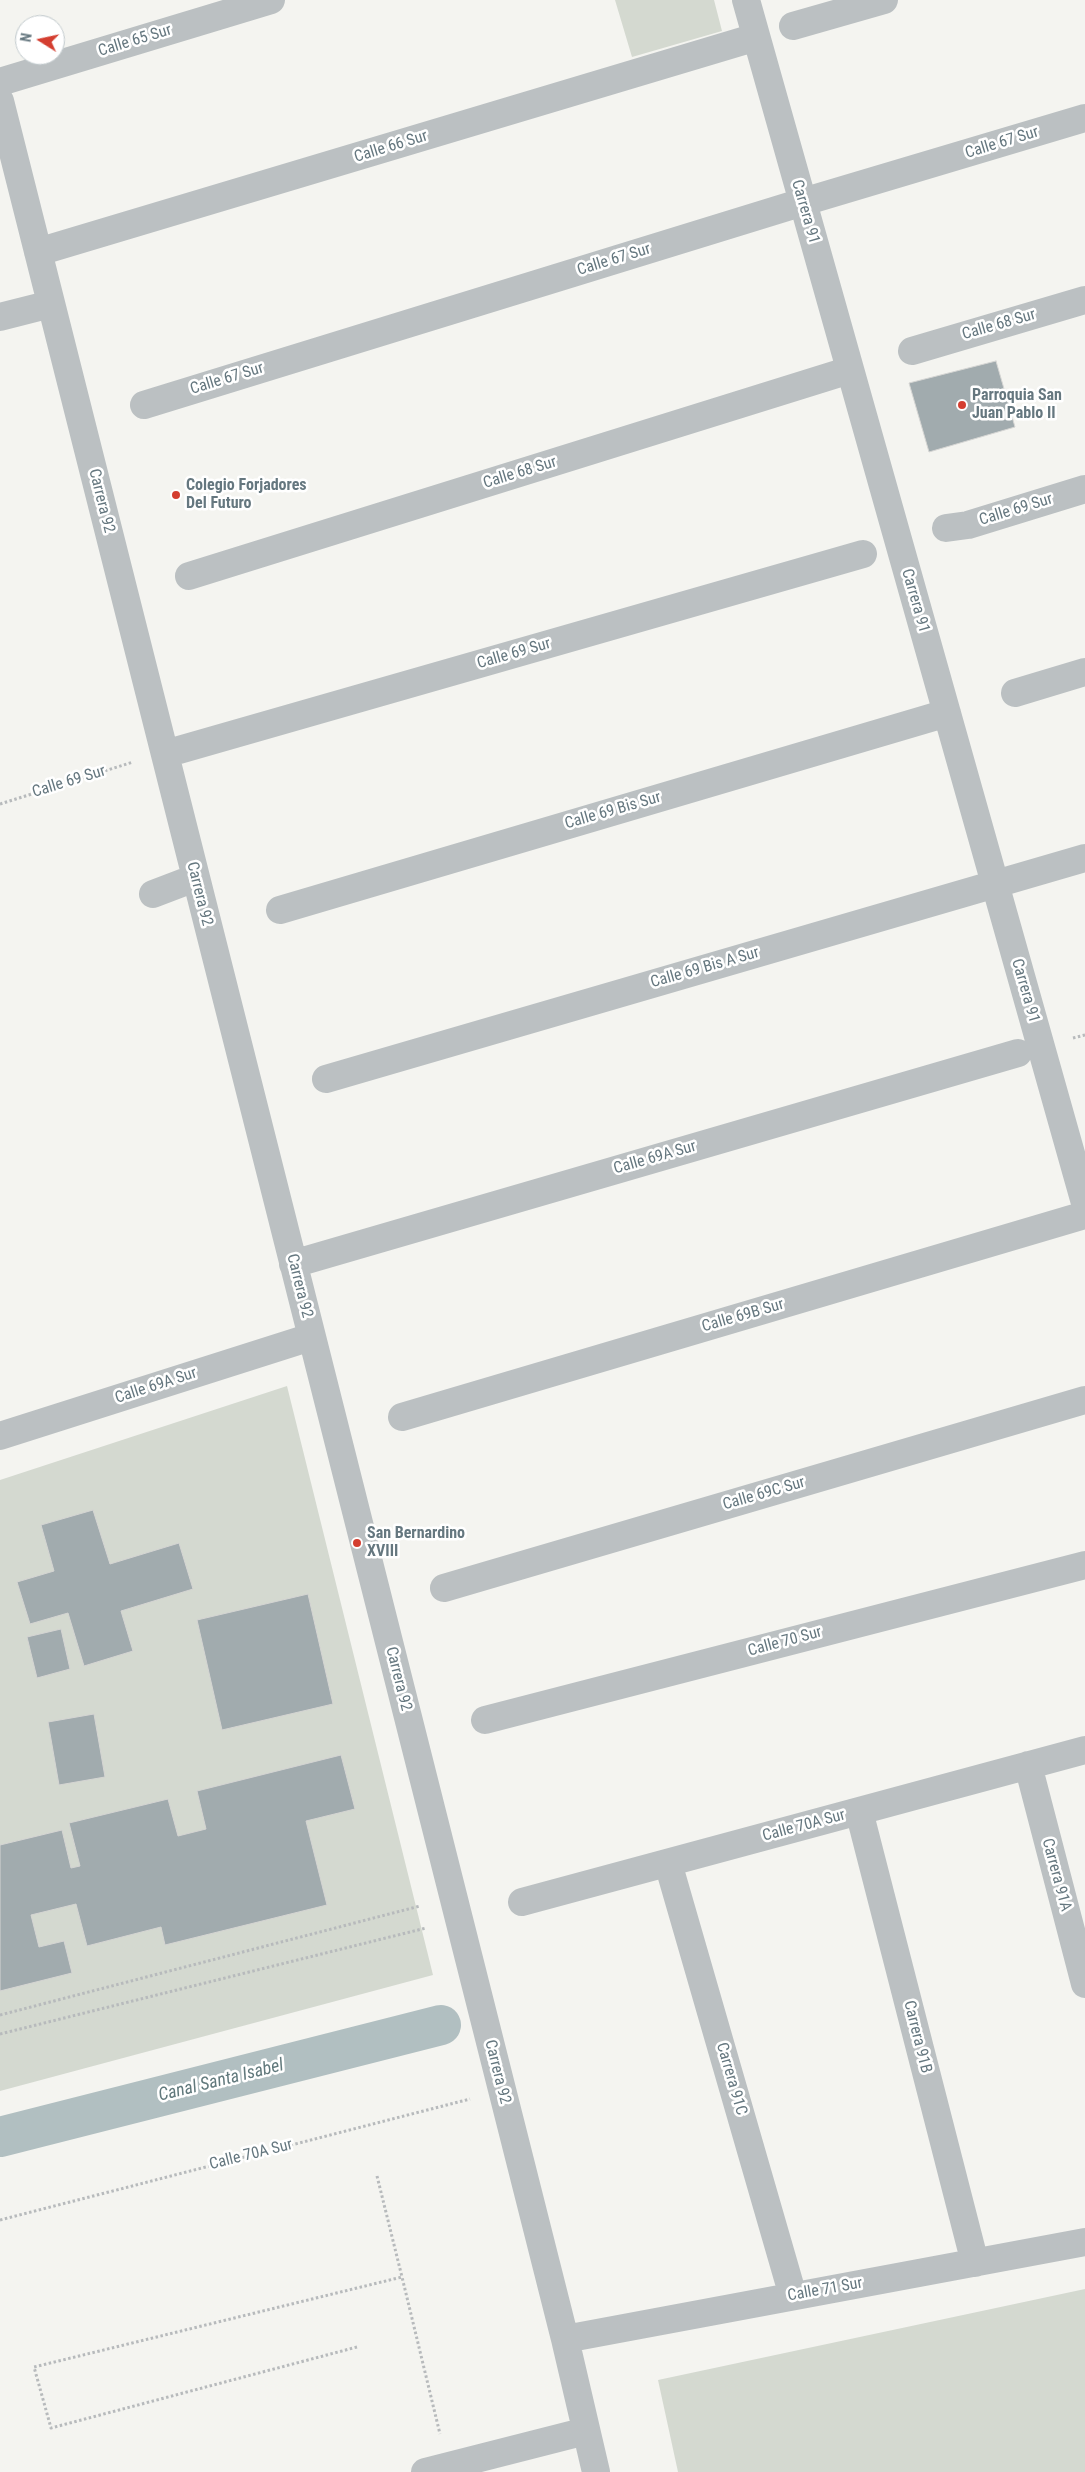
<!DOCTYPE html>
<html>
<head>
<meta charset="utf-8">
<style>
	body { margin:0 }
	#map { position:relative; width:1085px; height:2472px; overflow:hidden; background:#f4f4f0; font-family:"Roboto Condensed",sans-serif }
	canvas { display:block }
	.north { position:absolute; left:15px; top:15px; width:50px; height:50px; box-sizing:border-box; background:#fff; border:1px solid #c1c9cc; border-radius:50%; rotate:280deg; font-size:14px; font-weight:700; line-height:20px; text-align:center; color:#65777f }
	.north::after { content:''; display:block; margin:auto; width:18px; height:22px; background:#d43e30; clip-path:polygon(50% 0,100% 100%,50% 72%,0 100%) }
</style>
</head>
<body>
<div id="map">
<canvas width="1085" height="2472"></canvas>
<div class="north">N</div>
</div>
<script>
const ctx = document.querySelector('canvas').getContext('2d');
ctx.lineJoin = 'round';
function paint(path, color) { ctx.fillStyle = color; ctx.fill(path, 'evenodd'); }
const poly = rows => new Path2D(rows.map(r => 'M' + r).join(''));
function trace(path, color, width, dash) { ctx.strokeStyle = color; ctx.lineWidth = width; ctx.lineCap = dash ? 'butt' : 'round'; ctx.setLineDash(dash || []); ctx.stroke(path); }
function label(font, color, halo, rows, align = 'center') {
  ctx.font = font + ' "Roboto Condensed",sans-serif'; ctx.lineWidth = 5; ctx.setLineDash([]); ctx.textBaseline = 'middle'; ctx.strokeStyle = halo; ctx.fillStyle = color; for (const [text, x, y, turn = 0] of rows) {
    ctx.save(); ctx.translate(x, y); ctx.rotate((+turn || 0) * Math.PI / 180); ctx.textAlign = isNaN(turn) ? turn : align; if (halo) ctx.strokeText(text, 0, 0); ctx.fillText(text, 0, 0); ctx.restore();
  }
}
const green = poly([
	[615,0,714,0,722,31,632,57],
	[287,1386,433,1975,0,2091,0,1480],
	[1085,2289,1085,2472,678,2472,658,2380]
]);
const canal = poly([
	[0,2137,441,2025]
]);
const building = poly([
	[996,361,1015,427,929,452,909,383,996,361],
	[93,1510,110,1564,179,1543,193,1589,121,1611,133,1651,84,1666,68,1613,30,1624,17,1582,54,1571,41,1525,93,1510],
	[308,1594,333,1704,222,1730,197,1620,308,1594],
	[61,1629,70,1669,37,1678,27,1637,61,1629],
	[94,1714,105,1777,59,1785,48,1722,94,1714],
	[341,1755,355,1809,306,1821,327,1905,165,1945,161,1927,87,1946,76,1904,31,1915,39,1947,64,1941,72,1973,0,1991,0,1845,62,1830,71,1868,80,1866,69,1823,168,1799,178,1836,206,1829,197,1791,341,1755]
]);
const path = poly([
	[0,804,133,762],
	[1073,1038,1085,1035],
	[0,2015,420,1906],
	[0,2034,426,1928],
	[377,2176,402,2277],
	[0,2220,470,2099],
	[357,2347,51,2428,34,2367,402,2277,440,2434]
]);
const minor = poly([
	[746,0,1085,1203],
	[793,26,884,0],
	[0,82,271,0],
	[0,101,565,2339,596,2472],
	[38,252,743,41],
	[0,317,51,304],
	[912,351,1085,300],
	[144,405,803,202,1085,118],
	[946,528,968,525,1085,489],
	[189,576,850,370],
	[1015,693,1085,672],
	[165,754,863,554],
	[153,894,195,878],
	[280,910,947,713],
	[326,1079,1085,858],
	[293,1264,1018,1053],
	[402,1417,1085,1215],
	[0,1436,311,1337],
	[444,1588,1085,1400],
	[485,1720,1085,1565],
	[1028,1765,1085,1984],
	[859,1811,975,2263],
	[668,1863,793,2296],
	[522,1902,1085,1750],
	[565,2339,1085,2242],
	[425,2472,586,2431]
]);
const markers = [
	[962,405,5,"#d43e30"],
	[176,495,5,"#d43e30"],
	[357,1543,5,"#d43e30"]
];
const streetNames = [
	["Calle 65 Sur",135,41,-17],
	["Calle 67 Sur",1002,143,-17],
	["Calle 66 Sur",391,147,-17],
	["Carrera 91",805,212,74],
	["Calle 67 Sur",614,260,-17],
	["Calle 68 Sur",999,325,-16],
	["Calle 67 Sur",227,379,-17],
	["Calle 68 Sur",520,473,-17],
	["Carrera 92",101,501,76],
	["Calle 69 Sur",1016,510,-17],
	["Carrera 91",915,601,74],
	["Calle 69 Sur",514,654,-16],
	["Calle 69 Sur",69,782,-17],
	["Calle 69 Bis Sur",613,811,-16],
	["Carrera 92",199,894,76],
	["Calle 69 Bis A Sur",705,968,-16],
	["Carrera 91",1025,991,74],
	["Calle 69A Sur",655,1158,-16],
	["Carrera 92",299,1286,76],
	["Calle 69B Sur",743,1316,-16],
	["Calle 69A Sur",156,1386,-18],
	["Calle 69C Sur",764,1494,-16],
	["Calle 70 Sur",785,1642,-15],
	["Carrera 92",398,1679,76],
	["Calle 70A Sur",804,1826,-15],
	["Carrera 91A",1056,1875,75],
	["Carrera 91B",917,2037,76],
	["Carrera 92",497,2072,76],
	["Carrera 91C",731,2079,74],
	["Calle 70A Sur",251,2155,-14],
	["Calle 71 Sur",825,2290,-10]
];
const poiNames = [
	["Parroquia San",972,396],
	["Juan Pablo II",972,414],
	["Colegio Forjadores",186,486],
	["Del Futuro",186,504],
	["San Bernardino",367,1534],
	["XVIII",367,1552]
];
const waterNames = [
	["Canal Santa Isabel",221,2081,-14]
];
paint(green, '#d4d9d0');
trace(canal, '#b1bfc1', 40);
paint(building, '#a1abae');
trace(building, '#d5d5d3', 1);
trace(path, '#b7babc', 3, [2.5, 2.5]);
trace(minor, '#bbc0c2', 28);
for (const [x, y, r, color] of markers) { const dot = new Path2D(); dot.arc(x, y, r, 0, 2 * Math.PI); ctx.fillStyle = color; ctx.fill(dot); trace(dot, '#fff', 2); }
label('16px', '#65777f', '#fff', streetNames);
label('bold 16px', '#65777f', '#fff', poiNames, 'left');
label('italic 18px', '#61797c', '#fff', waterNames);
</script>
</body>
</html>
